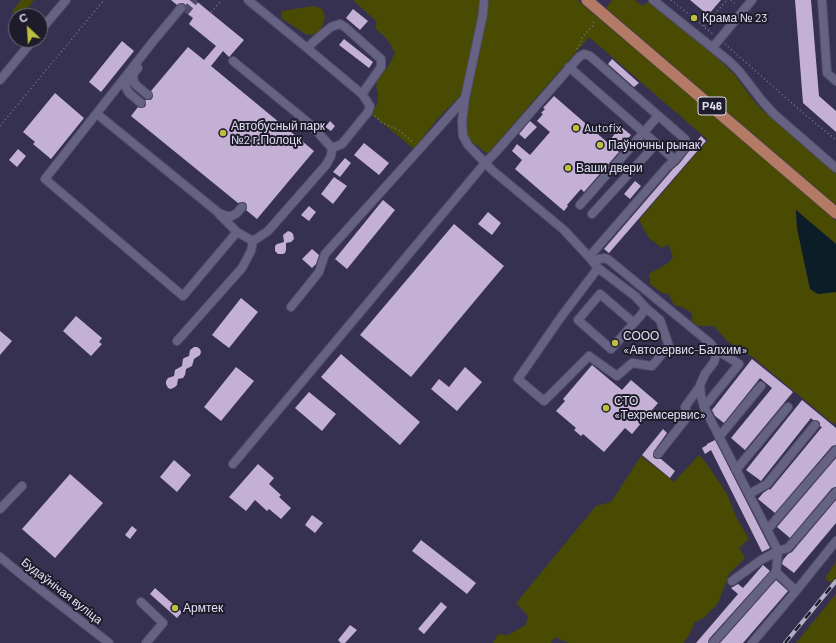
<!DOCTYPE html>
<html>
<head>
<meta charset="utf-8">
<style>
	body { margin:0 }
	#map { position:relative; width:836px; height:643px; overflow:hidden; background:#363151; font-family:Barlow,sans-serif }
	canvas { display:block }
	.north { position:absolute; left:8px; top:8px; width:40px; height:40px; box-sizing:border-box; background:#1e1c2a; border:1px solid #6c6a7a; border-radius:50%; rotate:335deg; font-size:11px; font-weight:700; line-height:16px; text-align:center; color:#e1dff3 }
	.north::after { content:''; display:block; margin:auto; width:14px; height:18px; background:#bdbf43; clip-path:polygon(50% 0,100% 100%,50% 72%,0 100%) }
</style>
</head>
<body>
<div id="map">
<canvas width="836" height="643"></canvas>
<div class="north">С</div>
</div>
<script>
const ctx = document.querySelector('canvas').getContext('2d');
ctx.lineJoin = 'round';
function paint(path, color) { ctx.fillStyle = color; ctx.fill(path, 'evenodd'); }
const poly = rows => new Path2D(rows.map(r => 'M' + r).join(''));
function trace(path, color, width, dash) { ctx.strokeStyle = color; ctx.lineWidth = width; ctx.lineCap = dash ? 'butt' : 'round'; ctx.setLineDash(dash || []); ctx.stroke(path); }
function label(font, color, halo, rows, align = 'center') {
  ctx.font = font + ' Barlow,sans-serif'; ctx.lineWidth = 4; ctx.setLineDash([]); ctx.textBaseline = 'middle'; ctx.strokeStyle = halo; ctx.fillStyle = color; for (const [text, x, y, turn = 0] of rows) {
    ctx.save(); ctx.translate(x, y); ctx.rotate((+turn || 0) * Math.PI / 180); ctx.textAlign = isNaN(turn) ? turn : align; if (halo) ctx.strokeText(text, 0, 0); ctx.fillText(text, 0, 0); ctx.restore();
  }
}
const green = poly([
	[21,0,34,0,21,16,19,16,12,12],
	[353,0,480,0,479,13,461,95,438,118,414,149,371,114,378,103,378,93,376,87,378,79,388,67,395,53,387,39,375,28,377,22],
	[488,0,577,0,723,123,836,221,836,244,796,210,797,228,810,289,818,294,836,292,836,424,831,422,754,358,727,341,714,326,698,326,692,321,692,313,682,307,674,305,669,295,661,292,650,284,649,274,668,263,673,257,668,244,662,248,649,238,639,220,708,140,589,37,489,152,486,153,473,142,471,144,466,136,466,126,470,98,487,15],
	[612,0,635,0,642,6,648,2,710,51,735,75,750,96,759,107,836,174,836,205,606,8],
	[314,6,320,8,323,10,325,17,323,24,320,31,314,34,307,35,281,18,282,11],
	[699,455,707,464,727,494,737,519,749,539,739,548,745,558,729,574,718,603,705,617,695,622,689,635,683,643,569,643,555,637,551,643,493,643,498,634,508,635,526,625,528,616,516,603,596,506,611,502,641,456,674,482],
	[836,562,836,577,831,583,825,578],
	[836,594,836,643,796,643]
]);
const water = poly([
	[796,210,836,244,836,292,818,294,810,289,797,228]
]);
const building = poly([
	[171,0,195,0,244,40,230,56,229,57,223,51,211,66,314,151,257,219,246,210,247,208,246,203,243,202,238,203,131,116,138,107,140,108,145,107,146,104,145,100,150,100,152,99,153,96,151,91,188,47,204,60,216,46,189,24,193,18,185,12,186,9,185,4,182,3,177,5],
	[690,0,721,0,708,15],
	[795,0,811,0,819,96,836,111,836,132,803,103],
	[353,9,368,21,360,30,346,18],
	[344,39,373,62,369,68,339,45],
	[122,41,134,51,101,92,89,82],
	[612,59,639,83,634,87,608,64],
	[55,93,84,118,51,159,33,144,35,142,23,132],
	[554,96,608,143,616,132,611,128,615,122,631,135,627,140,624,138,615,149,619,152,584,192,581,189,567,205,568,206,564,211,515,169,522,160,512,151,517,144,530,155,550,132,537,121,543,114,541,113,545,109,543,108],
	[330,121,335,126,331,131,325,127],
	[530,121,537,127,525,139,519,134],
	[701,136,706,141,609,253,604,249,673,169,679,164],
	[364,143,389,163,379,175,354,155],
	[18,149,26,156,17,167,9,160],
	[345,158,351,163,340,177,333,172],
	[334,177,347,186,333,204,321,194],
	[635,181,641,186,630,199,624,194],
	[383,200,395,210,347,269,335,259],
	[309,206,316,212,309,221,301,215],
	[488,212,501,223,492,235,478,224],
	[454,224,504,266,411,377,360,335],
	[288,231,291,232,293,234,294,239,291,242,286,243,286,250,285,253,283,254,278,254,275,251,275,246,277,244,284,242,283,235],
	[312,249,319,255,316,264,312,268,302,259],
	[241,298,258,312,229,348,212,335],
	[76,316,102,338,99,342,102,344,91,356,63,331],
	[0,331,12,341,0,355],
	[194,347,197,347,200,349,201,352,200,355,194,359,192,366,186,369,185,375,183,378,178,379,177,385,175,387,171,389,168,388,166,384,166,381,168,378,174,376,175,370,182,366,183,359,184,358,189,356,190,350],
	[341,354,420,422,400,445,321,377],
	[752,359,793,392,745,450,731,438,772,388,760,378,724,423,715,416,712,410],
	[592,365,622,390,631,380,658,403,632,434,625,428,604,452,583,434,581,436,574,430,576,428,556,411,565,401,563,399],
	[236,367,254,381,221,421,204,407],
	[465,367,482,382,457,411,431,389,439,379,449,387],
	[309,392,336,414,322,431,295,408],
	[802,400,836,428,836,445,832,446,775,513,758,499,763,493,769,489,770,490,822,427,820,426,820,423,818,421,813,420,811,418,761,481,746,470],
	[663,429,667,433,654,451,653,456,654,458,657,459,661,459,675,471,670,478,642,455],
	[715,440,770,548,762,552,711,450,705,454,702,448,707,445,707,444],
	[836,458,836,487,832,488,790,538,777,527],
	[174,460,191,475,177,492,160,477],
	[258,464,274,478,269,484,281,495,279,497,291,508,281,519,269,509,267,511,255,500,246,511,229,497],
	[70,474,103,503,55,558,22,529],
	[836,500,836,523,794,573,782,564,783,560,788,554,792,552],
	[312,515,323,523,315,533,305,525],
	[132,526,137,530,130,539,125,535],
	[421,540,476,583,467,594,412,551],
	[763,565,770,571,709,639,708,643,696,643,738,594,731,588,738,584,743,588],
	[776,580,788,591,743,643,720,643],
	[155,588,182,612,177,618,150,594],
	[441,602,447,607,424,634,418,629],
	[350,625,357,630,345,643,341,643,338,640]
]);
const minorTunnel = poly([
	[185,12,195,0]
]);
const path = poly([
	[671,0,713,34],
	[731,0,737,5],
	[211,12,222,0],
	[704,26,727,0],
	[725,44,802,112,836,140],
	[577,49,581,43,582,37,593,26,594,21,593,19],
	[375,116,381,122,397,129,414,143],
	[0,126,104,0]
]);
const minor = poly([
	[484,0,483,14,465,98,462,122,463,136,468,145,492,170,564,230,589,257,594,260,605,258,609,260,710,343,715,349,716,356,714,362,705,374,700,385,701,396,704,407,778,551,788,548,836,492],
	[653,0,729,61,739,71,763,102,774,114,836,168],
	[822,0,827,73,836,81],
	[181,8,155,39,45,179,183,296,237,232],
	[40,31,66,0],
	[713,47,752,0],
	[307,48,319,37,331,27,340,24,345,27,381,59,381,67,362,94],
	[233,61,310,124,332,148],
	[569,67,675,160],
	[138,68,134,73,133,79,136,85,148,95],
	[131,76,127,81,126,88,129,93,141,103],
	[0,80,33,40],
	[97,114,219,213,226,216,232,216,237,213,242,207],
	[580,205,658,116],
	[219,214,237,232,253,241],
	[592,214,656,144],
	[291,307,319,272,325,254,416,153,465,98],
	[634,323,600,294,578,320,611,349,634,323,641,315,646,308],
	[177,341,242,268,251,251,253,241,268,231,326,165,331,156,332,148,342,144,368,112,370,106,362,94,307,48,248,0],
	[704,407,739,364,715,349],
	[719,437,761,386],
	[658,454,688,416,685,407,700,386],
	[233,464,485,163,495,153,579,57,584,54,590,56,685,139,686,143,685,148,675,160,667,167,589,257,598,268,635,296,646,308,660,320,669,346,652,366,632,363,617,376,589,356,544,401,518,379,561,317,598,268],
	[736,470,788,407],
	[749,494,767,484,815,425],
	[0,509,22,486],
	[767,530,836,450],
	[0,557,23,576,109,643],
	[732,581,761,560,778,551],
	[796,591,836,541],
	[141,602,163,623,146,643],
	[713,643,776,572,778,551],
	[752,643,796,591,776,572]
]);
const major = poly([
	[587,0,836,213]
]);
const rail = poly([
	[785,643,836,581]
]);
const markers = [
	[694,18,4,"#bdbf43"],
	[576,128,4,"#bdbf43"],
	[223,133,4,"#bdbf43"],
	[600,145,4,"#bdbf43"],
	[568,168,4,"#bdbf43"],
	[615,343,4,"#bdbf43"],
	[606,408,4,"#bdbf43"],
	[175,608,4,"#bdbf43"]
];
const shields = [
	[712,106,28]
];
const shieldNames = [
	["Р46",712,106]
];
const poiNames = [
	["Крама № 23",702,18],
	["Автобусный парк",231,126],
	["№2 г.Полоцк",231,140],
	["Autofix",584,128],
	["Паўночны рынак",608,145],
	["Ваши двери",576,168],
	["СООО",623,336],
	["«Автосервис-Балхим»",623,350],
	["СТО",614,401],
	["«Техремсервис»",614,415],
	["Армтек",183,608]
];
const streetNames = [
	["Будаўнічая вуліца",62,591,38]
];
paint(green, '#4a4b02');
paint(water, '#0b1e27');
paint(building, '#c4b0d4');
trace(minorTunnel, '#504b69', 8, [8, 4]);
trace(minor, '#514c67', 10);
trace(major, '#514c67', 12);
trace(path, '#78748f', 1.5, [1, 3]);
trace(minor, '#666284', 8);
trace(major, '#b47a65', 11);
trace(rail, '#b2afc6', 4);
trace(rail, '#1e1c2a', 2.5, [8]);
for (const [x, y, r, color] of markers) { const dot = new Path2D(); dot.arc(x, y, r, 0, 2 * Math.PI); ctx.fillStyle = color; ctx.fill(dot); trace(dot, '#1e1c2a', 1.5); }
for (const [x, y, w] of shields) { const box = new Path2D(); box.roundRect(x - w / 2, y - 9, w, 18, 3); ctx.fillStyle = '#1e1c2a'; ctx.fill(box); trace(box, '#e1dff3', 1); }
label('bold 11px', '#e1dff3', null, shieldNames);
label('12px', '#e1dff3', '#1e1c2a', poiNames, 'left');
label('12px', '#e1dff3', '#1e1c2a', streetNames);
</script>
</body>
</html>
